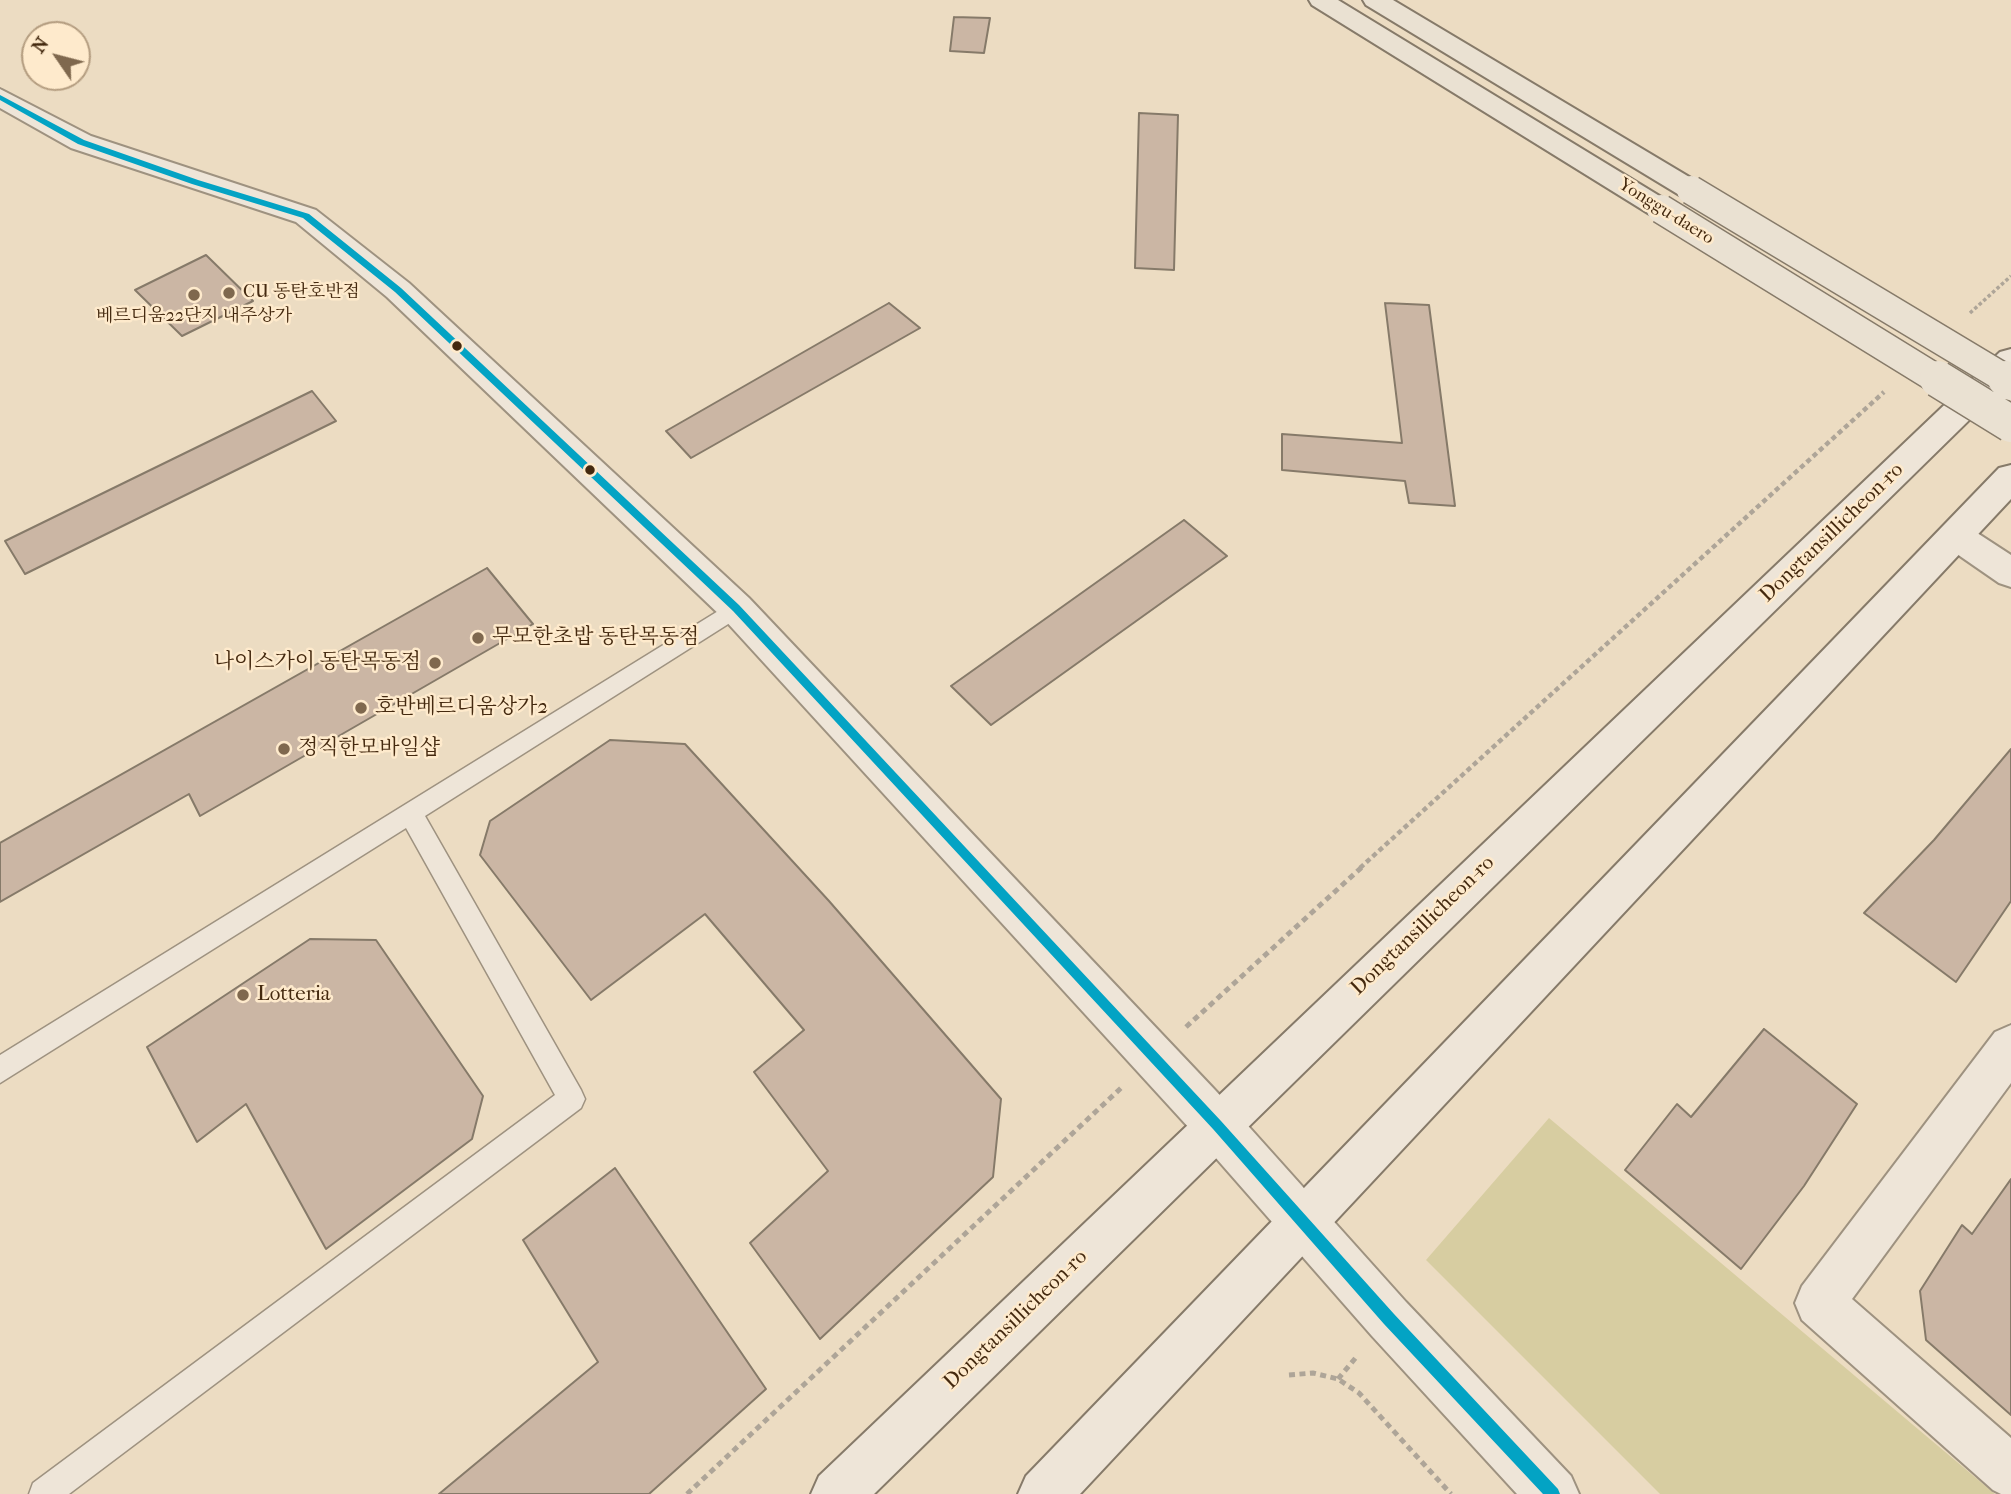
<!DOCTYPE html>
<html>
<head>
<meta charset="utf-8">
<style>
	body { margin:0 }
	#map { position:relative; width:2011px; height:1494px; overflow:hidden; background:#ecdcc2; font-family:"IM FELL French Canon",serif }
	canvas { display:block }
	.north { position:absolute; left:21px; top:21px; width:70px; height:70px; box-sizing:border-box; background:#feeacc; border:2px solid #b49d80; border-radius:50%; rotate:305deg; font-size:19px; font-weight:700; line-height:28px; text-align:center; color:#44290f }
	.north::after { content:''; display:block; margin:auto; width:24px; height:32px; background:#7f684e; clip-path:polygon(50% 0,100% 100%,50% 72%,0 100%) }
</style>
</head>
<body>
<div id="map">
<canvas width="2011" height="1494"></canvas>
<div class="north">N</div>
</div>
<script>
const ctx = document.querySelector('canvas').getContext('2d');
ctx.lineJoin = 'round';
function paint(path, color) { ctx.fillStyle = color; ctx.fill(path, 'evenodd'); }
const poly = rows => new Path2D(rows.map(r => 'M' + r).join(''));
function trace(path, color, width, dash) { ctx.strokeStyle = color; ctx.lineWidth = width; ctx.lineCap = dash ? 'butt' : 'round'; ctx.setLineDash(dash || []); ctx.stroke(path); }
function label(font, color, halo, rows, align = 'center') {
  ctx.font = font + ' "IM FELL French Canon","Noto Serif KR",serif'; ctx.lineWidth = 5; ctx.setLineDash([]); ctx.textBaseline = 'middle'; ctx.strokeStyle = halo; ctx.fillStyle = color; for (const [text, x, y, turn = 0] of rows) {
    ctx.save(); ctx.translate(x, y); ctx.rotate((+turn || 0) * Math.PI / 180); ctx.textAlign = isNaN(turn) ? turn : align; if (halo) ctx.strokeText(text, 0, 0); ctx.fillText(text, 0, 0); ctx.restore();
  }
}
const green = poly([
	[1549,1118,1995,1494,1660,1494,1426,1260]
]);
const building = poly([
	[954,17,990,18,984,53,950,51,954,17],
	[1139,113,1178,115,1174,270,1135,268,1139,113],
	[206,255,253,301,182,336,135,290,206,255],
	[889,303,920,328,691,458,666,431,889,303],
	[1385,303,1429,305,1455,506,1409,503,1405,481,1282,470,1282,434,1402,443,1385,303],
	[312,391,336,421,25,574,5,541,312,391],
	[1184,520,1227,556,991,725,951,686,1184,520],
	[487,568,533,624,200,816,189,794,0,902,0,843,487,568],
	[610,740,685,744,829,901,1001,1099,993,1177,820,1339,750,1243,828,1171,754,1072,804,1030,705,914,591,1000,480,855,490,821,610,740],
	[2011,749,2011,901,1956,982,1864,913,1934,840,2011,749],
	[310,939,376,940,483,1096,472,1139,326,1249,246,1104,197,1142,147,1047,310,939],
	[1764,1029,1857,1104,1804,1186,1741,1269,1625,1170,1677,1104,1691,1117,1764,1029],
	[615,1168,766,1389,649,1494,439,1494,598,1362,523,1240,615,1168],
	[2011,1179,2011,1415,1926,1340,1920,1291,1962,1225,1972,1234,2011,1179]
]);
const pathFar2 = poly([
	[1970,313,2011,276]
]);
const pathFar1 = poly([
	[1360,868,1884,392]
]);
const path = poly([
	[1186,1027,1362,867],
	[1289,1375,1313,1373,1338,1379,1359,1393,1451,1494],
	[1338,1379,1358,1355],
	[687,1494,1121,1088]
]);
const service = poly([
	[736,600,744,602,747,608,744,614,425,816,581,1090,585,1099,581,1108,69,1494,29,1494,33,1483,555,1095,406,828,0,1083,0,1055,736,600]
]);
const minor = poly([
	[2011,1025,2011,1083,1852,1299,2011,1438,2011,1494,2001,1494,1993,1490,1802,1320,1795,1303,1802,1286,1995,1032,2011,1025]
]);
const tertiary = poly([
	[0,89,91,136,316,210,409,283,749,598,1233,1109,1406,1302,1571,1476,1579,1494,1517,1494,1372,1336,1201,1141,723,618,387,297,296,222,71,148,0,108,0,89],
	[1956,523,1968,527,2011,555,2011,587,1999,583,1944,545,1939,536,1944,527,1956,523]
]);
const secondary = poly([
	[2011,349,2011,379,874,1494,811,1494,819,1476,2000,352,2011,349],
	[2011,465,2011,499,1080,1494,1018,1494,1026,1476,1999,468,2011,465]
]);
const trunk = poly([
	[1309,0,1338,0,1671,203,1675,209,1671,215,1661,218,1651,215,1312,5,1309,0],
	[1363,0,1393,0,1701,184,1705,190,1701,196,1691,199,1681,196,1366,5,1363,0]
]);
const trunkBridgeFar1 = poly([
	[1691,190,2009,381],
	[1661,209,1940,381]
]);
const trunkBridge = poly([
	[1938,379,2011,424],
	[2006,379,2011,382]
]);
const bus1 = poly([
	[0,95,84,140,198,180,309,214,401,288,739,605,1221,1121,1394,1314,1558,1489,1560,1494,1543,1494,1384,1324,1213,1129,733,611,395,292,303,218,192,184,78,144,0,100,0,95]
]);
const markers = [
	[229,293,7,"#7f684e"],
	[194,295,7,"#7f684e"],
	[457,346,6,"#44290f"],
	[590,470,6,"#44290f"],
	[478,638,7,"#7f684e"],
	[435,663,7,"#7f684e"],
	[361,708,7,"#7f684e"],
	[284,749,7,"#7f684e"],
	[243,995,7,"#7f684e"]
];
const farStreetnames = [
	["Yonggu-daero",1666,212,32]
];
const farPoinames = [
	["CU 동탄호반점",243,293],
	["베르디움22단지 내주상가",194,317,"center"]
];
const streetNames = [
	["Dongtansillicheon-ro",1832,533,-44],
	["Dongtansillicheon-ro",1423,926,-44],
	["Dongtansillicheon-ro",1016,1320,-44]
];
const poiNames = [
	["무모한초밥 동탄목동점",492,638],
	["나이스가이 동탄목동점",421,663,"right"],
	["호반베르디움상가2",375,708],
	["정직한모바일샵",298,749],
	["Lotteria",257,995]
];
paint(green, '#d7cda1');
paint(building, '#cbb6a4');
trace(building, '#867a69', 2);
trace(service, '#9e9280', 3);
trace(minor, '#9e9280', 4);
trace(tertiary, '#9e9280', 4);
trace(secondary, '#867a69', 4);
trace(trunk, '#867a69', 4);
trace(pathFar2, '#aea598', 3.5, [3.5, 2.5]);
trace(pathFar1, '#aea598', 4.5, [5, 3.5]);
trace(path, '#aea598', 5, [6, 4.5]);
paint(service, '#eee5d8');
paint(minor, '#eee5d8');
paint(tertiary, '#eee5d8');
paint(secondary, '#eee5d8');
paint(trunk, '#eae1d2');
trace(trunkBridgeFar1, '#867a69', 31, []);
trace(trunkBridge, '#867a69', 39, []);
trace(trunkBridgeFar1, '#eae1d2', 28);
trace(trunkBridge, '#eae1d2', 36);
paint(bus1, '#03a3c4');
for (const [x, y, r, color] of markers) { const dot = new Path2D(); dot.arc(x, y, r, 0, 2 * Math.PI); ctx.fillStyle = color; ctx.fill(dot); trace(dot, '#feeacc', 2.5); }
label('18px', '#44290f', '#feeacc', farStreetnames);
label('18px', '#44290f', '#feeacc', farPoinames, 'left');
label('21px', '#44290f', '#feeacc', streetNames);
label('21px', '#44290f', '#feeacc', poiNames, 'left');
</script>
</body>
</html>
